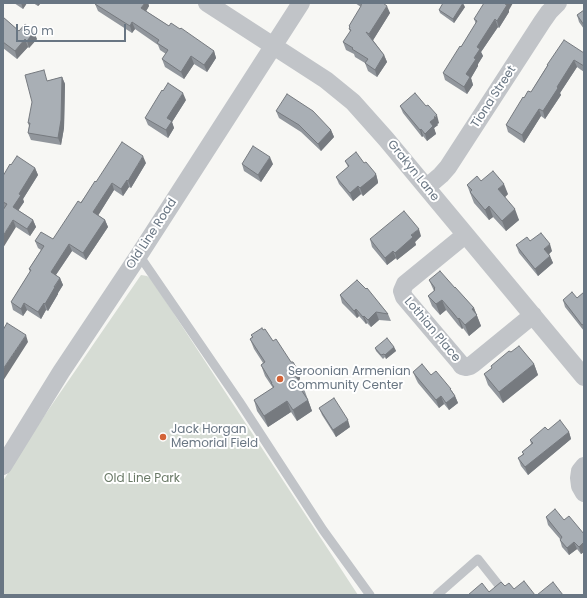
<!DOCTYPE html>
<html>
<head>
<meta charset="utf-8">
<style>
	body { margin:0 }
	#map { position:relative; width:587px; height:598px; overflow:hidden; background:#f7f7f4; font-family:Poppins,sans-serif }
	canvas { display:block }
	.frame { position:absolute; inset:0; border:4px solid #697683; pointer-events:none }
	.scale { position:absolute; left:16px; top:24px; width:110px; height:18px; box-sizing:border-box; border:2px solid #697683; border-top:0; padding-left:5px; font-size:12px; line-height:14px; white-space:nowrap; color:#697683; -webkit-text-stroke:3px #fff; paint-order:stroke }
</style>
</head>
<body>
<div id="map">
<canvas width="587" height="598"></canvas>
<div class="frame"></div>
<div class="scale">50 m</div>
</div>
<script>
const ctx = document.querySelector('canvas').getContext('2d');
ctx.lineJoin = 'round';
function paint(path, color) { ctx.fillStyle = color; ctx.fill(path, 'evenodd'); }
const poly = rows => new Path2D(rows.map(r => 'M' + r).join(''));
function trace(path, color, width, dash) { ctx.strokeStyle = color; ctx.lineWidth = width; ctx.lineCap = dash ? 'butt' : 'round'; ctx.setLineDash(dash || []); ctx.stroke(path); }
function label(font, color, halo, rows, align = 'center') {
  ctx.font = font + ' Poppins,sans-serif'; ctx.lineWidth = 4; ctx.setLineDash([]); ctx.textBaseline = 'middle'; ctx.strokeStyle = halo; ctx.fillStyle = color; for (const [text, x, y, turn = 0] of rows) {
    ctx.save(); ctx.translate(x, y); ctx.rotate((+turn || 0) * Math.PI / 180); ctx.textAlign = isNaN(turn) ? turn : align; if (halo) ctx.strokeText(text, 0, 0); ctx.fillText(text, 0, 0); ctx.restore();
  }
}
const green = poly([
	[141,275,147,276,150,278,163,297,358,595,3,595,3,481,40,422]
]);
const service = poly([
	[139,255,239,401,323,530,370,595],
	[437,595,478,559,501,588]
]);
const minor = poly([
	[207,3,326,80,353,102,386,139,584,377],
	[427,187,441,175,448,167,542,22,549,12,558,3],
	[465,235,405,284,402,291,404,297,460,363,462,366,466,367,470,366,473,364,533,315],
	[3,466,61,372,139,255,301,3],
	[584,466,580,471,579,478,580,486,584,493]
]);
const wall = poly([
	[14,3,27,3,23,9],
	[33,3,41,3,38,6],
	[96,3,148,3,149,6,146,11,169,26,214,51,216,58,207,72,194,64,184,79,165,67,162,59,166,54,160,50,158,45,135,29,132,33,98,11,95,4],
	[355,3,385,3,384,4,390,13,373,40,384,55,387,62,377,77,368,71,365,63,355,57,354,54,346,50,343,42,350,32,349,26,361,7],
	[465,7,454,23,440,13,439,10],
	[509,10,509,12,499,28,498,27,481,52,483,56,478,64,478,66,471,78,473,85,467,94,445,80,443,73,461,47,476,24,474,19],
	[584,10,584,29,579,22,577,15],
	[3,17,19,31,37,39,29,48,28,47,17,59,3,48],
	[584,53,584,72,577,67,560,93,561,95,545,119,541,116,524,143,508,132,506,125,524,98,531,92,547,66,547,65],
	[62,77,65,84,64,128,61,145,31,140,28,133,29,126,28,123,47,81],
	[186,100,172,122,174,128,168,138,148,125,145,118],
	[400,106,439,123,437,124,438,125,434,128,436,134,427,141,423,136,422,137,403,113],
	[276,111,331,130,334,137,321,151,301,132,279,118],
	[345,161,364,163,376,174,378,182,378,183,363,196,361,194,353,201,339,184,336,177,348,167],
	[146,163,131,188,129,187,123,196,114,190,98,215,105,220,108,227,86,260,72,251,56,275,60,278,63,285,58,293,58,294,48,311,46,310,41,319,27,310,23,316,13,310,11,302,30,272,29,269,41,250,38,248,35,241,53,239,96,182],
	[242,164,273,164,261,182,244,171],
	[35,168,38,175,23,199,24,202,18,210,33,220,36,227,30,236,16,227,4,208,3,207,3,176],
	[481,181,508,194,505,197,519,220,506,231,493,217,489,220,474,203,467,185],
	[421,236,415,242,416,245,397,260,396,258,387,265,372,247,370,239],
	[530,241,552,251,549,254,550,256,553,263,538,276,519,253,516,245],
	[429,280,455,288,474,308,481,326,469,336,463,328,462,329,458,325,446,310,440,315,432,306,428,296,434,291],
	[366,289,388,314,391,321,379,320,371,327,367,323,366,324,359,316,357,318,342,303,340,295],
	[584,292,584,331,565,307,563,300,577,298],
	[251,335,273,341,300,378,299,381,303,386,312,411,297,421,291,412,268,427,257,411,254,400,273,388,265,376,261,365,263,363,254,349,250,339,252,337],
	[394,347,396,351,386,359,385,357,383,359,376,351,375,348],
	[511,352,534,364,538,375,503,403,488,385,484,374,492,368,491,366],
	[413,372,431,375,452,391,455,396,458,403,449,410,444,404,439,408,418,383,416,379],
	[319,408,350,427,336,437,322,415],
	[548,430,569,432,571,439,528,475,521,466,518,458,523,454,522,452,531,444,530,440],
	[546,517,564,520,584,534,584,552,581,554,577,549,569,555,562,547,560,540,560,539,548,525]
]);
const shadedWall = poly([
	[21,3,27,3,23,9],
	[37,3,41,3,38,6],
	[145,3,148,3,149,6,144,15,141,8],
	[463,3,465,7,454,23,453,19],
	[506,3,513,3,509,10,509,12,499,28,497,21],
	[387,6,390,13,372,42,369,34],
	[495,19,498,27,481,52,483,56,478,64,478,66,471,78,473,85,467,94,464,87,466,74,477,47],
	[132,22,135,29,132,33,130,26],
	[34,32,37,39,29,48,27,41],
	[25,39,28,47,17,59,15,51],
	[214,51,216,58,207,72,204,65],
	[384,55,387,62,377,77,375,70],
	[191,56,194,64,184,79,181,72],
	[574,60,577,67,560,93,561,95,545,119,543,111,557,87],
	[62,77,65,84,64,128,61,145,58,138],
	[183,93,186,100,172,122,174,128,168,138,166,130,167,118],
	[539,109,541,116,524,143,522,135],
	[437,115,439,123,437,124,438,125,434,128,436,134,427,141,425,134,430,122],
	[421,129,423,136,422,137,420,130],
	[331,130,334,137,321,151,318,144],
	[143,156,146,163,131,188,128,181],
	[270,157,273,164,261,182,258,175],
	[35,168,38,175,23,199,24,202,16,214,13,207,19,194],
	[376,174,378,182,378,183,363,196,360,188],
	[127,180,129,187,123,196,121,189],
	[112,183,114,190,96,219,93,212],
	[504,184,508,194,502,200,498,189],
	[358,186,361,194,353,201,350,193],
	[489,206,493,217,489,220,485,210],
	[515,209,519,220,506,231,502,221],
	[13,220,16,227,3,248,3,236],
	[33,220,36,227,30,236,27,229],
	[105,220,108,227,86,260,83,253],
	[419,229,421,236,415,242,416,245,397,260,395,253,411,235],
	[69,244,72,251,53,279,51,272],
	[550,244,552,251,547,256,544,249],
	[393,251,396,258,387,265,385,258],
	[550,256,553,263,538,276,535,269],
	[60,278,63,285,58,293,58,294,48,311,45,304],
	[442,300,446,310,440,315,436,304],
	[24,303,27,310,23,316,21,309],
	[44,303,46,310,41,319,38,312],
	[474,308,481,326,469,336,465,325,472,309],
	[356,309,359,316,357,318,354,311],
	[376,312,379,320,371,327,368,320],
	[364,316,367,323,366,324,363,317],
	[459,318,463,328,462,329,458,319],
	[26,335,28,342,3,381,3,369],
	[394,347,396,351,386,359,385,355],
	[534,364,538,375,503,403,499,392],
	[296,367,300,378,298,384,294,374],
	[441,396,444,404,439,408,436,400],
	[455,396,458,403,449,410,446,403],
	[308,400,312,411,297,421,293,410],
	[287,401,291,412,268,427,264,416],
	[348,420,350,427,336,437,333,430],
	[569,432,571,439,528,475,525,467],
	[574,542,577,549,569,555,567,548],
	[584,542,584,552,581,554,579,547]
]);
const building = poly([
	[96,3,145,3,141,8,169,26,171,23,180,29,181,28,214,51,204,65,191,56,181,72,162,59,168,50,157,43,159,40,132,22,130,26,95,4,96,3],
	[362,3,383,3,387,6,369,34,366,32,384,55,375,70,365,63,368,59,352,49,353,48,343,42,351,30,349,29,350,27,349,26,361,6,361,5,362,3],
	[443,3,463,3,453,19,439,10,443,3],
	[484,3,506,3,505,4,507,5,497,21,495,19,477,47,480,49,474,58,476,59,466,74,470,77,464,87,443,73,460,46,461,47,477,21,474,19,484,3],
	[584,10,584,25,577,15,584,10],
	[3,17,19,31,25,24,34,32,27,41,25,39,15,51,3,42,3,17],
	[564,40,584,53,584,66,574,60,557,87,558,88,543,111,539,109,522,135,506,125,523,97,524,98,528,91,531,92,548,65,547,65,564,40],
	[44,70,47,81,62,77,61,120,58,138,28,133,30,123,28,123,32,102,25,75,44,70],
	[168,83,183,93,167,118,172,121,166,130,145,118,162,90,163,91,168,83],
	[415,93,426,106,428,105,437,115,434,117,435,118,430,122,433,126,425,134,421,129,420,130,400,106,415,93],
	[287,94,313,111,331,130,318,144,299,125,276,111,287,94],
	[122,142,143,156,128,181,127,180,121,189,112,183,93,212,105,220,83,253,69,244,51,272,60,278,54,287,55,287,45,304,44,303,38,312,24,303,21,309,11,302,31,270,29,269,44,246,35,241,41,232,53,239,78,201,81,203,95,181,96,182,122,142],
	[253,146,270,157,258,175,242,164,253,146],
	[356,152,364,163,366,162,376,174,375,175,375,176,360,188,358,186,350,193,336,177,349,166,345,161,356,152],
	[17,156,35,168,19,194,21,195,13,207,33,220,27,229,13,220,3,236,3,210,7,204,3,202,3,176,10,164,11,165,17,156],
	[493,171,504,184,498,189,515,209,502,221,489,206,485,210,470,192,472,190,467,185,477,176,481,181,493,171],
	[404,211,419,229,411,235,413,237,395,253,393,251,385,258,370,239,404,211],
	[541,233,550,244,544,249,550,256,535,269,516,245,527,237,530,241,541,233],
	[440,271,455,288,455,287,474,308,472,309,477,315,465,325,459,318,458,319,454,314,442,300,436,304,428,296,435,290,434,289,435,288,429,280,440,271],
	[357,280,366,289,367,288,388,314,376,312,368,320,364,316,363,317,356,309,354,311,340,295,357,280],
	[572,292,577,298,584,292,584,324,582,325,563,300,572,292],
	[7,323,26,335,3,369,3,330,7,323],
	[262,328,263,330,265,329,273,341,276,339,291,362,293,362,296,367,294,374,303,386,300,388,308,400,293,410,287,401,264,416,254,400,274,387,271,383,272,383,261,365,265,362,250,339,253,337,251,335,262,328],
	[387,338,394,347,385,355,384,354,381,355,375,348,387,338],
	[519,346,534,364,499,392,484,374,492,368,491,366,509,351,511,352,519,346],
	[422,364,431,375,436,371,451,389,450,389,455,396,446,403,441,396,436,400,416,376,413,372,422,364],
	[334,398,348,420,333,430,319,408,334,398],
	[560,420,569,432,525,467,518,458,524,454,522,452,533,443,530,440,545,427,548,430,560,420],
	[555,509,564,520,569,516,584,534,583,535,584,535,584,542,579,547,574,542,567,548,560,540,562,537,546,517,555,509],
	[524,581,535,595,468,595,482,583,489,592,501,582,505,586,509,583,514,589,524,581],
	[553,582,563,595,537,595,553,582]
]);
const markers = [
	[280,379,4,"#d36438"],
	[163,437,4,"#d36438"]
];
const streetNames = [
	["Tiona Street",494,97,-57],
	["Grakyn Lane",413,171,51],
	["Old Line Road",152,234,-57],
	["Lothian Place",432,330,50]
];
const poiNames = [
	["Seroonian Armenian",288,372],
	["Community Center",288,386],
	["Jack Horgan",171,430],
	["Memorial Field",171,444]
];
const parkNames = [
	["Old Line Park",142,479]
];
paint(green, '#d6dcd4');
trace(service, '#c1c4c8', 9);
trace(minor, '#c1c4c8', 18);
paint(wall, '#91969c');
paint(shadedWall, '#767a7f');
paint(building, '#a9afb5');
trace(building, '#767a7f', 1);
for (const [x, y, r, color] of markers) { const dot = new Path2D(); dot.arc(x, y, r, 0, 2 * Math.PI); ctx.fillStyle = color; ctx.fill(dot); trace(dot, '#fff', 1.5); }
label('12px', '#697683', '#fff', streetNames);
label('12px', '#697683', '#fff', poiNames, 'left');
label('12px', '#6a7a67', '#fff', parkNames);
</script>
</body>
</html>
